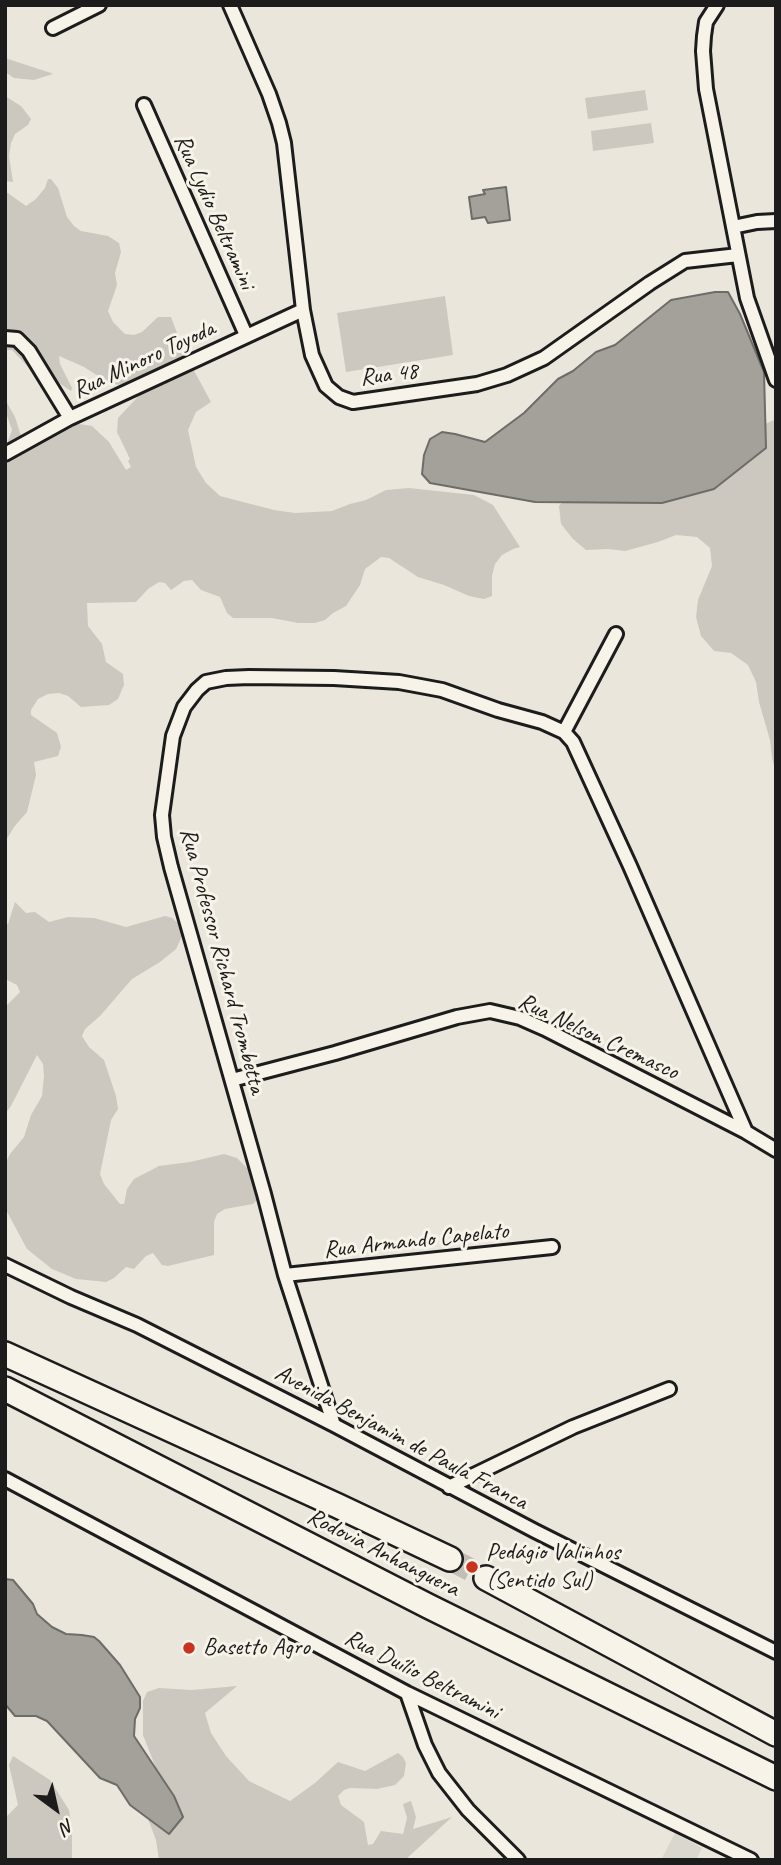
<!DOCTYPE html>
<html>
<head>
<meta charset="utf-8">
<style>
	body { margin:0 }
	#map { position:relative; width:781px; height:1865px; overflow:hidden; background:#eae6dc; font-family:Caveat,sans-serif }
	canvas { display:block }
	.frame { position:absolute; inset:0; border:7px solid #1c1c1c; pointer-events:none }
	.north { position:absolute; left:21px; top:1774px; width:70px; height:70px; -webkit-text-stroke:5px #f7f3e8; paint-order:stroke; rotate:147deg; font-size:19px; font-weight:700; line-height:28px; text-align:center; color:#1c1c1c }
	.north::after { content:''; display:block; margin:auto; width:24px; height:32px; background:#1c1c1c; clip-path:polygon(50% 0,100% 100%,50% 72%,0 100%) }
</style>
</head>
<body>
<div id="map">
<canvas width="781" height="1865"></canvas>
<div class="frame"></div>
<div class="north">N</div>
</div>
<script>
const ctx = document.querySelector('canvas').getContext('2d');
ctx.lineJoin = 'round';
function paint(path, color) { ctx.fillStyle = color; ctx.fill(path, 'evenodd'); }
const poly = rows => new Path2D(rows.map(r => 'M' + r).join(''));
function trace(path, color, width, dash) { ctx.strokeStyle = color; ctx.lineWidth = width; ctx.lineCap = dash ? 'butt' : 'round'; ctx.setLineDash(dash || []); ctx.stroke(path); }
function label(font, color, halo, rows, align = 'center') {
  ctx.font = font + ' Caveat,sans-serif'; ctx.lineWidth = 6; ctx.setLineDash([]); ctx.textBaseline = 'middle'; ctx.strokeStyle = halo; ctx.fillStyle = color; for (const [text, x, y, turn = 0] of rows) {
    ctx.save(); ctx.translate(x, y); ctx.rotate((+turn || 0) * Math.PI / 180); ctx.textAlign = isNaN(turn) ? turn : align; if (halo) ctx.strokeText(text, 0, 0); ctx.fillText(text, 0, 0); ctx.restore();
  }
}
const built = poly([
	[675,1833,702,1848,696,1860,661,1860]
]);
const green = poly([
	[5,58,51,73,53,74,34,80,14,78,5,72],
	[645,90,648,110,588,119,585,98],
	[5,96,21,106,31,119,28,125,15,134,11,143,9,156,13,182,5,181],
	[651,123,654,143,593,151,591,131],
	[48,179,51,179,58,188,67,217,74,226,81,231,108,236,119,243,121,252,115,273,117,285,108,311,113,322,125,334,134,335,142,332,158,317,171,317,185,354,211,402,196,412,188,430,196,467,206,483,220,496,274,510,295,513,332,511,350,504,366,500,386,490,409,488,474,495,493,505,520,547,513,549,502,555,495,564,492,576,492,596,484,599,469,596,444,585,418,577,389,558,381,557,365,569,360,585,346,606,333,613,325,620,315,623,298,623,272,618,233,618,227,613,220,597,201,590,192,580,184,581,171,590,165,583,159,582,148,589,136,602,87,603,88,626,102,644,106,662,123,674,124,685,118,699,109,705,81,707,68,696,59,693,48,694,38,699,31,710,31,715,57,733,61,747,58,756,34,762,36,775,27,812,14,827,5,842,5,464,12,454,7,444,12,430,5,410,5,399,15,417,21,436,45,422,51,431,79,424,92,426,109,442,126,470,131,467,128,461,130,459,117,432,118,418,148,386,145,382,120,385,109,383,84,367,59,356,60,364,72,388,71,391,41,371,28,367,12,350,5,350,5,191,26,206,36,199,45,188],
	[445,296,453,355,346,372,337,313],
	[776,419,776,773,772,758,770,740,759,702,756,682,748,665,731,653,714,651,701,636,696,617,698,600,712,566,710,548,697,537,676,535,658,542,625,551,608,549,586,550,573,539,561,524,559,506,570,493,763,425],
	[15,902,26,913,35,912,49,922,68,917,94,918,126,927,165,916,172,918,179,924,182,936,176,949,160,962,132,979,100,1016,85,1029,82,1036,89,1047,104,1060,116,1096,118,1109,111,1120,100,1174,104,1184,120,1204,124,1204,127,1189,134,1179,159,1166,190,1162,224,1154,237,1158,251,1172,258,1189,257,1200,253,1204,225,1209,217,1214,214,1222,214,1255,168,1266,162,1265,153,1253,146,1256,134,1269,126,1267,114,1278,106,1282,76,1279,52,1269,27,1249,5,1208,5,1164,10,1154,24,1137,31,1115,42,1096,44,1076,43,1064,37,1055,11,1106,5,1114,5,1007,20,992,17,985,5,979,5,922,8,924],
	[237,1686,205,1713,211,1733,226,1756,249,1781,290,1801,315,1783,338,1762,365,1771,398,1753,403,1757,406,1763,404,1776,395,1785,377,1789,350,1788,344,1790,338,1796,341,1805,364,1822,368,1845,373,1844,381,1831,403,1834,407,1818,403,1804,411,1801,416,1817,413,1829,452,1817,405,1860,159,1860,156,1840,143,1806,161,1781,143,1735,143,1701,147,1692,159,1688,192,1690],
	[13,1756,50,1780,69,1810,72,1829,72,1860,5,1860,5,1818,18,1805,9,1765]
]);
const water = poly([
	[506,187,510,220,488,223,485,217,472,219,469,197,485,194,483,190,506,187],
	[715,292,728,292,740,314,764,372,766,448,714,489,662,503,535,502,430,483,422,474,424,455,430,439,442,432,455,434,485,442,524,413,558,379,573,371,596,352,615,345,671,300,715,292],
	[5,1579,13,1580,33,1604,37,1614,52,1627,66,1634,82,1635,94,1637,99,1641,120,1665,140,1697,140,1708,135,1719,134,1736,174,1796,183,1817,169,1834,130,1805,117,1785,100,1778,47,1721,36,1716,15,1716,5,1704,5,1579]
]);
const highwayTunnel = poly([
	[450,1559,486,1578]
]);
const street = poly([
	[230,5,269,94,279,123,284,143,303,310,312,355,326,386,339,397,353,402,477,384,507,375,544,358,650,283,685,261,738,255],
	[717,5,706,22,704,36,703,51,706,89,747,298,776,380],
	[53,28,99,5],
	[144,105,246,335],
	[733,227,757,222,776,221],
	[5,338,17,339,29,351,70,418],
	[5,454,70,418,303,310],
	[564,732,616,634],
	[232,1080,335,1053,457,1017,490,1011,520,1018,545,1029,746,1132,776,1150],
	[5,1265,71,1297,137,1325,334,1425,535,1531,776,1652],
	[285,1275,552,1247],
	[334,1425,285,1275,264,1194,171,867,164,837,162,815,173,736,184,707,197,690,206,682,226,678,249,677,334,678,399,682,442,690,498,710,542,722,564,732,573,742,630,866,746,1132],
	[5,1479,407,1693,751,1860],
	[449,1487,573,1427,669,1389],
	[407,1693,425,1745,439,1773,468,1810,518,1860]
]);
const highway = poly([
	[5,1354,338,1506,450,1559],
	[5,1389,428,1606,776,1778],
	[486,1578,776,1734]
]);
const markers = [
	[472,1567,7,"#c8321e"],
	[189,1648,7,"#c8321e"]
];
const streetNames = [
	["Rua Lydio Beltramini",214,212,66],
	["Rua Minoro Toyoda",144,360,-25],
	["Rua 48",389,375,-7],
	["Rua Professor Richard Trombetta",222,961,75],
	["Rua Nelson Cremasco",598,1037,25],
	["Rua Armando Capelato",416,1241,-6],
	["Avenida Benjamim de Paula Franca",401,1438,28],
	["Rodovia Anhanguera",383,1553,27],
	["Rua Duílio Beltramini",422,1675,27]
];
const poiNames = [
	["Pedágio Valinhos",486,1553],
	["(Sentido Sul)",486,1581],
	["Basetto Agro",203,1648]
];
paint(built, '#dad7ce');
paint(green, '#ccc8c0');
paint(water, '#a3a19a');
trace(water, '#6d6c68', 2);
trace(highwayTunnel, '#c1beb6', 23, [23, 11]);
trace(street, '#1c1c1c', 18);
trace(highway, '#1c1c1c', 28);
trace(street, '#f7f3e8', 12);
trace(highway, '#f7f3e8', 23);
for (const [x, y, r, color] of markers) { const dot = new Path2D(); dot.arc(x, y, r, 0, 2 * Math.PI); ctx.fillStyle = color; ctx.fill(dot); trace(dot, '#f7f3e8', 2.5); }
label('24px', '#1c1c1c', '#f7f3e8', streetNames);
label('24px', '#1c1c1c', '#f7f3e8', poiNames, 'left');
</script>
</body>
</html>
